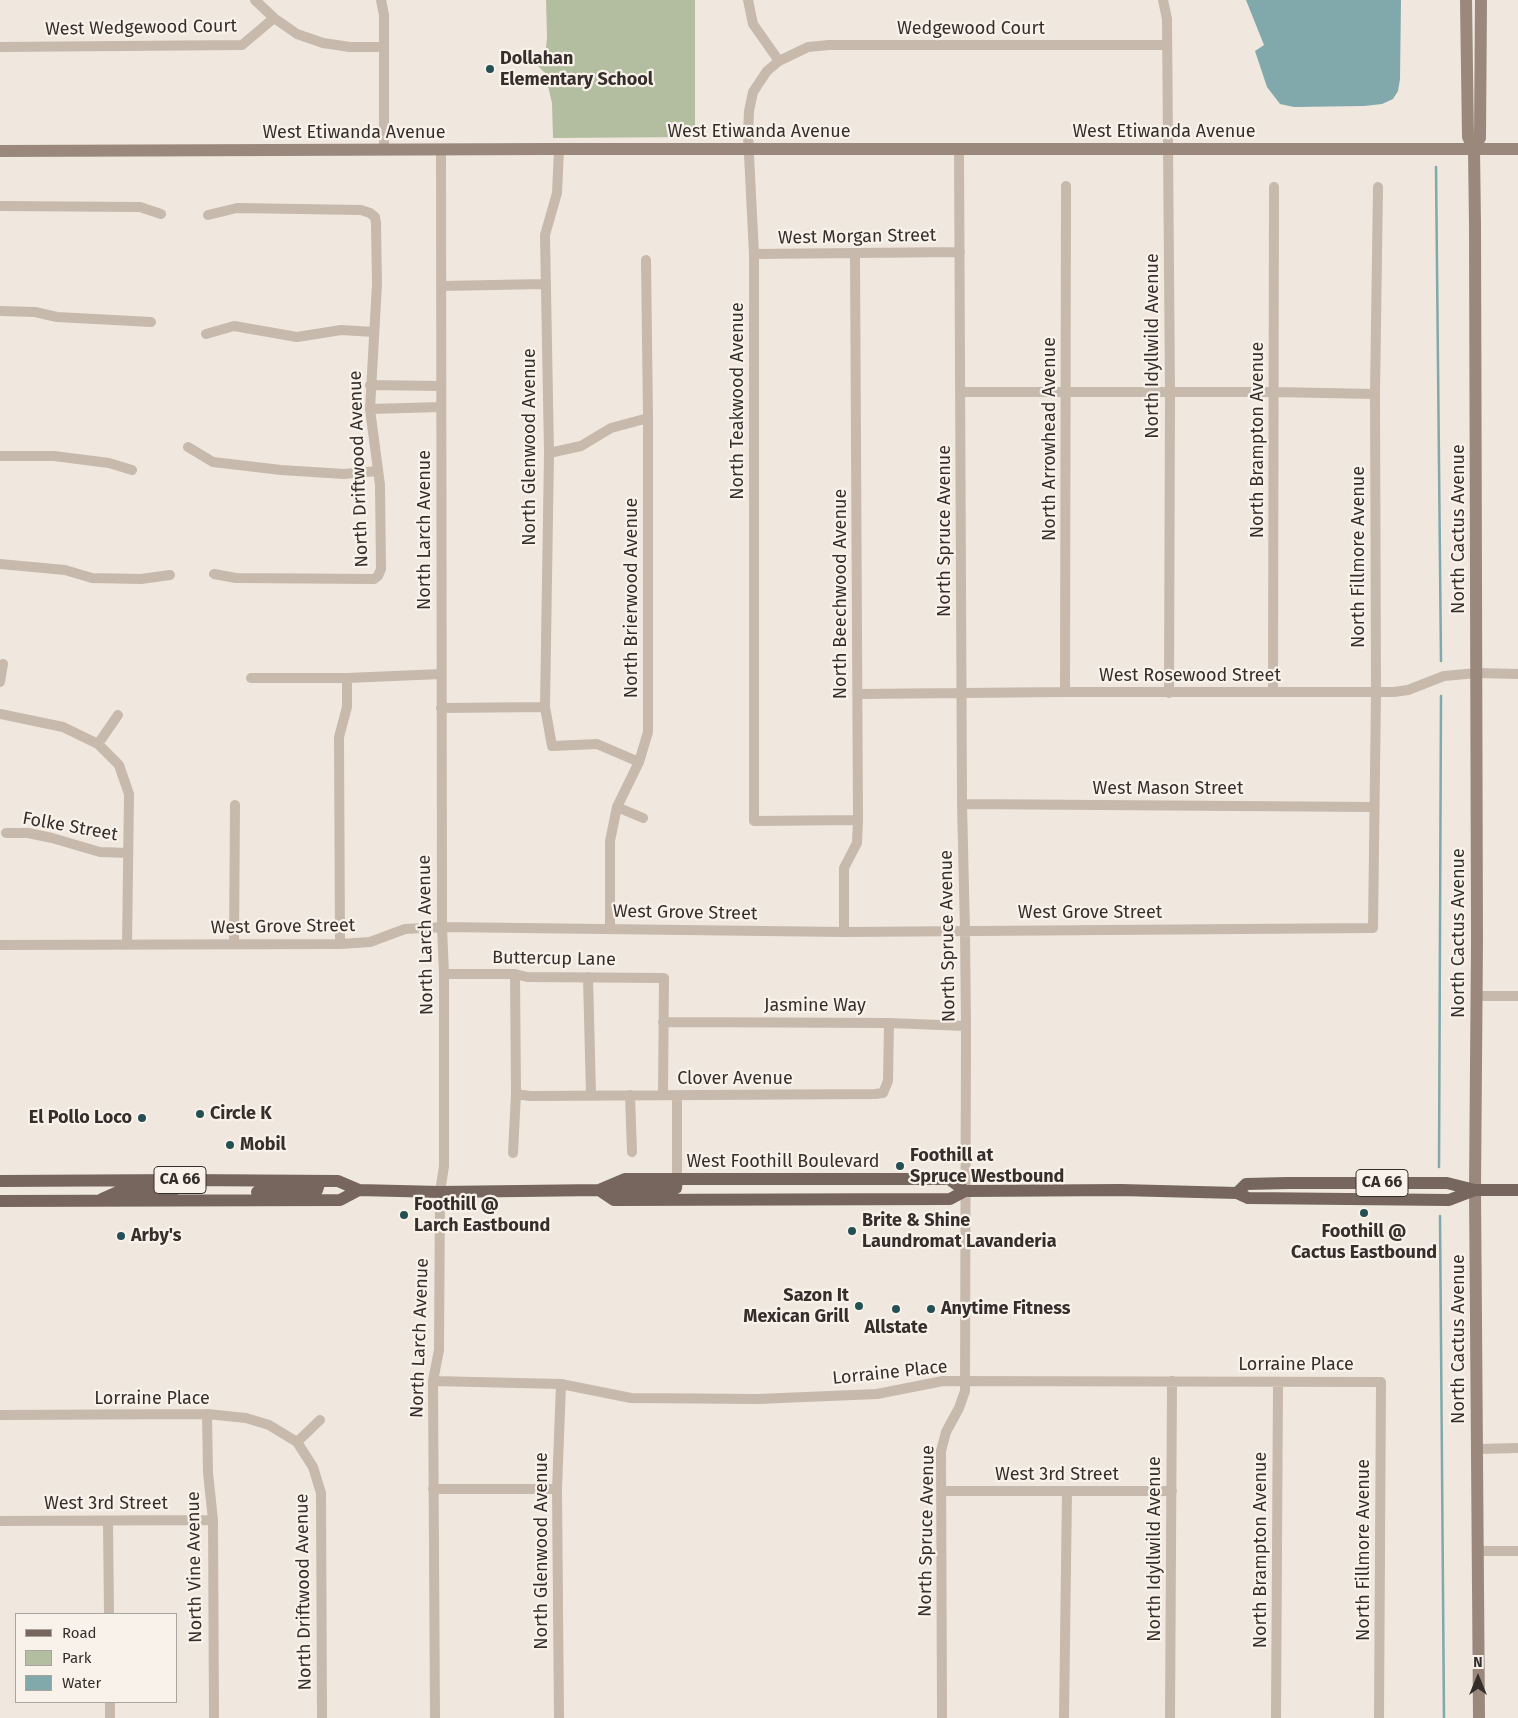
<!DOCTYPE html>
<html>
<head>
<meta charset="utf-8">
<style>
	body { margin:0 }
	#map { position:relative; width:1518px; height:1718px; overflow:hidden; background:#f0e8df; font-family:"Fira Sans",sans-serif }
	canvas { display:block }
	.legend { position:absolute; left:15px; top:1613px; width:162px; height:90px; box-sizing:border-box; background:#f8f2eb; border:1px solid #aaa49e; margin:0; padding:6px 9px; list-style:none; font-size:15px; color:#362e2a }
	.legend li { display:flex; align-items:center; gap:10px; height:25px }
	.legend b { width:25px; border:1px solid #aaa49e }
	.north { position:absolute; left:1453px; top:1653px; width:50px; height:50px; -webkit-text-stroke:4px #f8f2eb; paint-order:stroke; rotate:0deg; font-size:14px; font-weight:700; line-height:20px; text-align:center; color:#362e2a }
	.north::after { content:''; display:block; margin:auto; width:18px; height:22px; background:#362e2a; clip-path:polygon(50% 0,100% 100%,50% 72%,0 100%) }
</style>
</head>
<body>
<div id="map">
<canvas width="1518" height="1718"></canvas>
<ul class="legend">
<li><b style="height:6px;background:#76665d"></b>Road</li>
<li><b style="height:14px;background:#b3bea0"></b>Park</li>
<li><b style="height:14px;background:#81a8aa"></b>Water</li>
</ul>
<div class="north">N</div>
</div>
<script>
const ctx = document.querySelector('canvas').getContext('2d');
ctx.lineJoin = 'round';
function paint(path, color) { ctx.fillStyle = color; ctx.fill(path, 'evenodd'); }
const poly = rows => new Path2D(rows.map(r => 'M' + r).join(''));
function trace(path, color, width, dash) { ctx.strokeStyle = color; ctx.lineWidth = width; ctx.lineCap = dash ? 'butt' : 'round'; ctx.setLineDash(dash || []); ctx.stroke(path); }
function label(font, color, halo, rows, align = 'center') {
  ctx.font = font + ' "Fira Sans",sans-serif'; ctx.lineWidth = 4.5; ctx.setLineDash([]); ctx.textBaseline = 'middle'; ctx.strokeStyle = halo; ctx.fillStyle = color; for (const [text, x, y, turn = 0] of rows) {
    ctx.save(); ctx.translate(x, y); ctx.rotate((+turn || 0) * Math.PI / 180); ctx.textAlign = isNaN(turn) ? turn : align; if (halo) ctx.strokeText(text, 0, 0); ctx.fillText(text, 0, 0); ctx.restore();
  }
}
const green = poly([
	[546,0,695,0,695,137,553,138,552,103,545,73,536,64,545,58,547,37]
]);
const water = poly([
	[1246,0,1401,0,1400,79,1398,91,1393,99,1382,104,1364,106,1294,107,1280,104,1267,87,1255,51,1264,45]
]);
const stream = poly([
	[1436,167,1441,661],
	[1439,1167,1441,696],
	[1440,1216,1444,1718]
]);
const street = poly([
	[255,0,274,18,297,34,323,43,350,47,384,47],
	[381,0,384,15,384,150],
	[748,0,753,24,779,61],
	[1163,0,1167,19,1170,393,1169,693],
	[0,47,242,45,274,18],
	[559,149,557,193,545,235,549,453,545,707,552,746,597,744,639,762],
	[0,206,140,207,161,214],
	[208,215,237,208,361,210,370,213,375,217,376,223,377,284,370,409,380,485,381,569,378,576,374,579,236,578,214,574],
	[754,254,960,252],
	[441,286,545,284],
	[0,311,35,312,57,317,151,322],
	[206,334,234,326,297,337,341,330,374,332],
	[370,385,441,386],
	[960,392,1274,392,1375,394],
	[370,409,441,407],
	[188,447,213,462,281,470,344,474,378,471],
	[549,453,581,446,611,428,648,418],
	[0,456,54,456,109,463,132,470],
	[0,564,65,570,92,578,141,579,170,575],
	[251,678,347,678,441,674],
	[0,682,3,664],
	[1065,692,1066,186],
	[1273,692,1274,187],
	[858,694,1065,692,1394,692,1408,690,1444,676,1477,673,1518,674],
	[441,708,545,707],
	[0,714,63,727,98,744,119,765,129,794,127,945],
	[98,744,118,715],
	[962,804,1374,807],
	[617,807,643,818],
	[858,820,754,821,754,254,748,135,749,111,753,92,767,71,779,61,808,47,829,45,1167,45],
	[6,833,28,833,52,838,100,852,128,853],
	[610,929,610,841,617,807,639,762,648,732,648,418,646,260],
	[844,932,844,868,857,843,858,820,855,254],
	[234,944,235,805],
	[340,944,339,737,347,707,347,678],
	[0,945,340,944,370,942,405,929,442,927,844,932,1373,928,1376,692,1375,394,1378,187],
	[444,974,515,974,527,977,664,978,663,1095],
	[588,977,591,1095],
	[1476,996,1518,996],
	[663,1022,889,1023,966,1026],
	[516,1094,530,1096,875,1094,883,1093,888,1081,889,1023],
	[630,1095,632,1152],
	[513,1153,516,1094,515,974],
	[677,1179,677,1096],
	[433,1381,561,1384,631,1398,758,1399,877,1394,943,1381,1381,1382,1379,1718],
	[207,1414,208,1473,213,1520,214,1718],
	[0,1415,207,1414,246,1418,269,1425,297,1442,313,1467,321,1493,322,1718],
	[297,1442,320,1420],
	[1477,1449,1518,1448],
	[433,1489,557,1489],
	[942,1491,1172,1491],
	[0,1521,213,1520],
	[108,1521,109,1614],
	[1478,1551,1518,1551],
	[110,1702,110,1718],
	[435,1718,433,1381,439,1350,440,1192,444,1166,444,974,442,927,441,150],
	[559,1718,557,1489,561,1384],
	[942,1718,941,1451,946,1432,959,1408,965,1391,966,1026,965,931,962,804,959,149],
	[1064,1718,1067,1491],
	[1170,1718,1172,1381],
	[1276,1718,1278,1382]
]);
const secondary = poly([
	[1466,0,1468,137,1474,149,1475,224,1477,941,1475,1190,1479,1718],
	[1474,149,1480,138,1481,0],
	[0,151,549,149,1518,149]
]);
const primary = poly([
	[0,1181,183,1180,338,1181,359,1190,440,1192,599,1190,625,1179,949,1179,965,1191],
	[599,1190,614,1200,950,1199,965,1191,1121,1190,1237,1193,1248,1198,1449,1200,1475,1190],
	[606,1190,672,1190,676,1188,677,1179],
	[257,1192,317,1190,320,1181],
	[1237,1193,1246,1184,1288,1183,1447,1183,1475,1190,1518,1190],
	[102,1199,120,1191,168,1191,178,1188,183,1180],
	[0,1201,340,1200,359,1190]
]);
const markers = [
	[490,69,5,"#244f53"],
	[200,1114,5,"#244f53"],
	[142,1118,5,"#244f53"],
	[230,1145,5,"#244f53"],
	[900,1166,5,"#244f53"],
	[1364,1213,5,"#244f53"],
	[404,1215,5,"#244f53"],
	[852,1231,5,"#244f53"],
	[121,1236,5,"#244f53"],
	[859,1306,5,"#244f53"],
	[896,1309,5,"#244f53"],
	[931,1309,5,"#244f53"]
];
const shields = [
	[180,1180,52],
	[1382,1183,52]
];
const shieldNames = [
	["CA 66",180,1180],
	["CA 66",1382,1183]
];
const streetNames = [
	["West Wedgewood Court",141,28,-1],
	["Wedgewood Court",971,29],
	["West Etiwanda Avenue",759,132],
	["West Etiwanda Avenue",1164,132],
	["West Etiwanda Avenue",354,133],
	["West Morgan Street",857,237,-1],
	["North Idyllwild Avenue",1153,346,-90],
	["North Teakwood Avenue",738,401,-90],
	["North Arrowhead Avenue",1050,439,-90],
	["North Brampton Avenue",1258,440,-90],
	["North Glenwood Avenue",530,447,-90],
	["North Driftwood Avenue",359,469,-92],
	["North Cactus Avenue",1459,529,-90],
	["North Larch Avenue",425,530,-90],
	["North Spruce Avenue",945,531,-90],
	["North Fillmore Avenue",1359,557,-90],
	["North Beechwood Avenue",841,594,-90],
	["North Brierwood Avenue",632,598,-90],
	["West Rosewood Street",1190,676],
	["West Mason Street",1168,789],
	["Folke Street",70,827,10],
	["West Grove Street",685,913,1],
	["West Grove Street",1090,913],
	["West Grove Street",283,927,-1],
	["North Cactus Avenue",1459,933,-90],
	["North Larch Avenue",426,935,-91],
	["North Spruce Avenue",948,936,-91],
	["Buttercup Lane",554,959,1],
	["Jasmine Way",815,1006],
	["Clover Avenue",735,1079],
	["West Foothill Boulevard",783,1162],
	["North Larch Avenue",420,1338,-88],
	["North Cactus Avenue",1459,1339,-90],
	["Lorraine Place",1296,1365],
	["Lorraine Place",890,1373,-6],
	["Lorraine Place",152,1399],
	["West 3rd Street",1057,1475],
	["West 3rd Street",106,1504],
	["North Spruce Avenue",927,1531,-89],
	["North Idyllwild Avenue",1155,1549,-90],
	["North Brampton Avenue",1261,1550,-90],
	["North Fillmore Avenue",1364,1550,-90],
	["North Glenwood Avenue",542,1551,-90],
	["North Vine Avenue",195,1567,-91],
	["North Driftwood Avenue",304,1592,-91]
];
const poiNames = [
	["Dollahan",500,59],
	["Elementary School",500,80],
	["Circle K",210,1114],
	["El Pollo Loco",132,1118,"right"],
	["Mobil",240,1145],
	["Foothill at",910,1156],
	["Spruce Westbound",910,1177],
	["Foothill @",414,1205],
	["Larch Eastbound",414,1226],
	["Brite & Shine",862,1221],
	["Laundromat Lavanderia",862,1242],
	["Foothill @",1364,1232,"center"],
	["Cactus Eastbound",1364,1253,"center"],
	["Arby's",131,1236],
	["Sazon It",849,1296,"right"],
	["Mexican Grill",849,1317,"right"],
	["Anytime Fitness",941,1309],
	["Allstate",896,1328,"center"]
];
paint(green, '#b3bea0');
paint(water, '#81a8aa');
trace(stream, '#81a8aa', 2.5);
trace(street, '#c7b9ac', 10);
trace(secondary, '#9a887d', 12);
trace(primary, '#76665d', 12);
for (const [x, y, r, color] of markers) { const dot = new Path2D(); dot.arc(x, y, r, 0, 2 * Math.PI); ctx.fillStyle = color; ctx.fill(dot); trace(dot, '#f8f2eb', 2); }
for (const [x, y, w] of shields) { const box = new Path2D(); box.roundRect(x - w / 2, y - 13.5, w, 27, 4); ctx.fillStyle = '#f8f2eb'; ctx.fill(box); trace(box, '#362e2a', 1); }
label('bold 16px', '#362e2a', null, shieldNames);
label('18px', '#362e2a', '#f8f2eb', streetNames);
label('bold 18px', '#362e2a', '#f8f2eb', poiNames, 'left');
</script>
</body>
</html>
